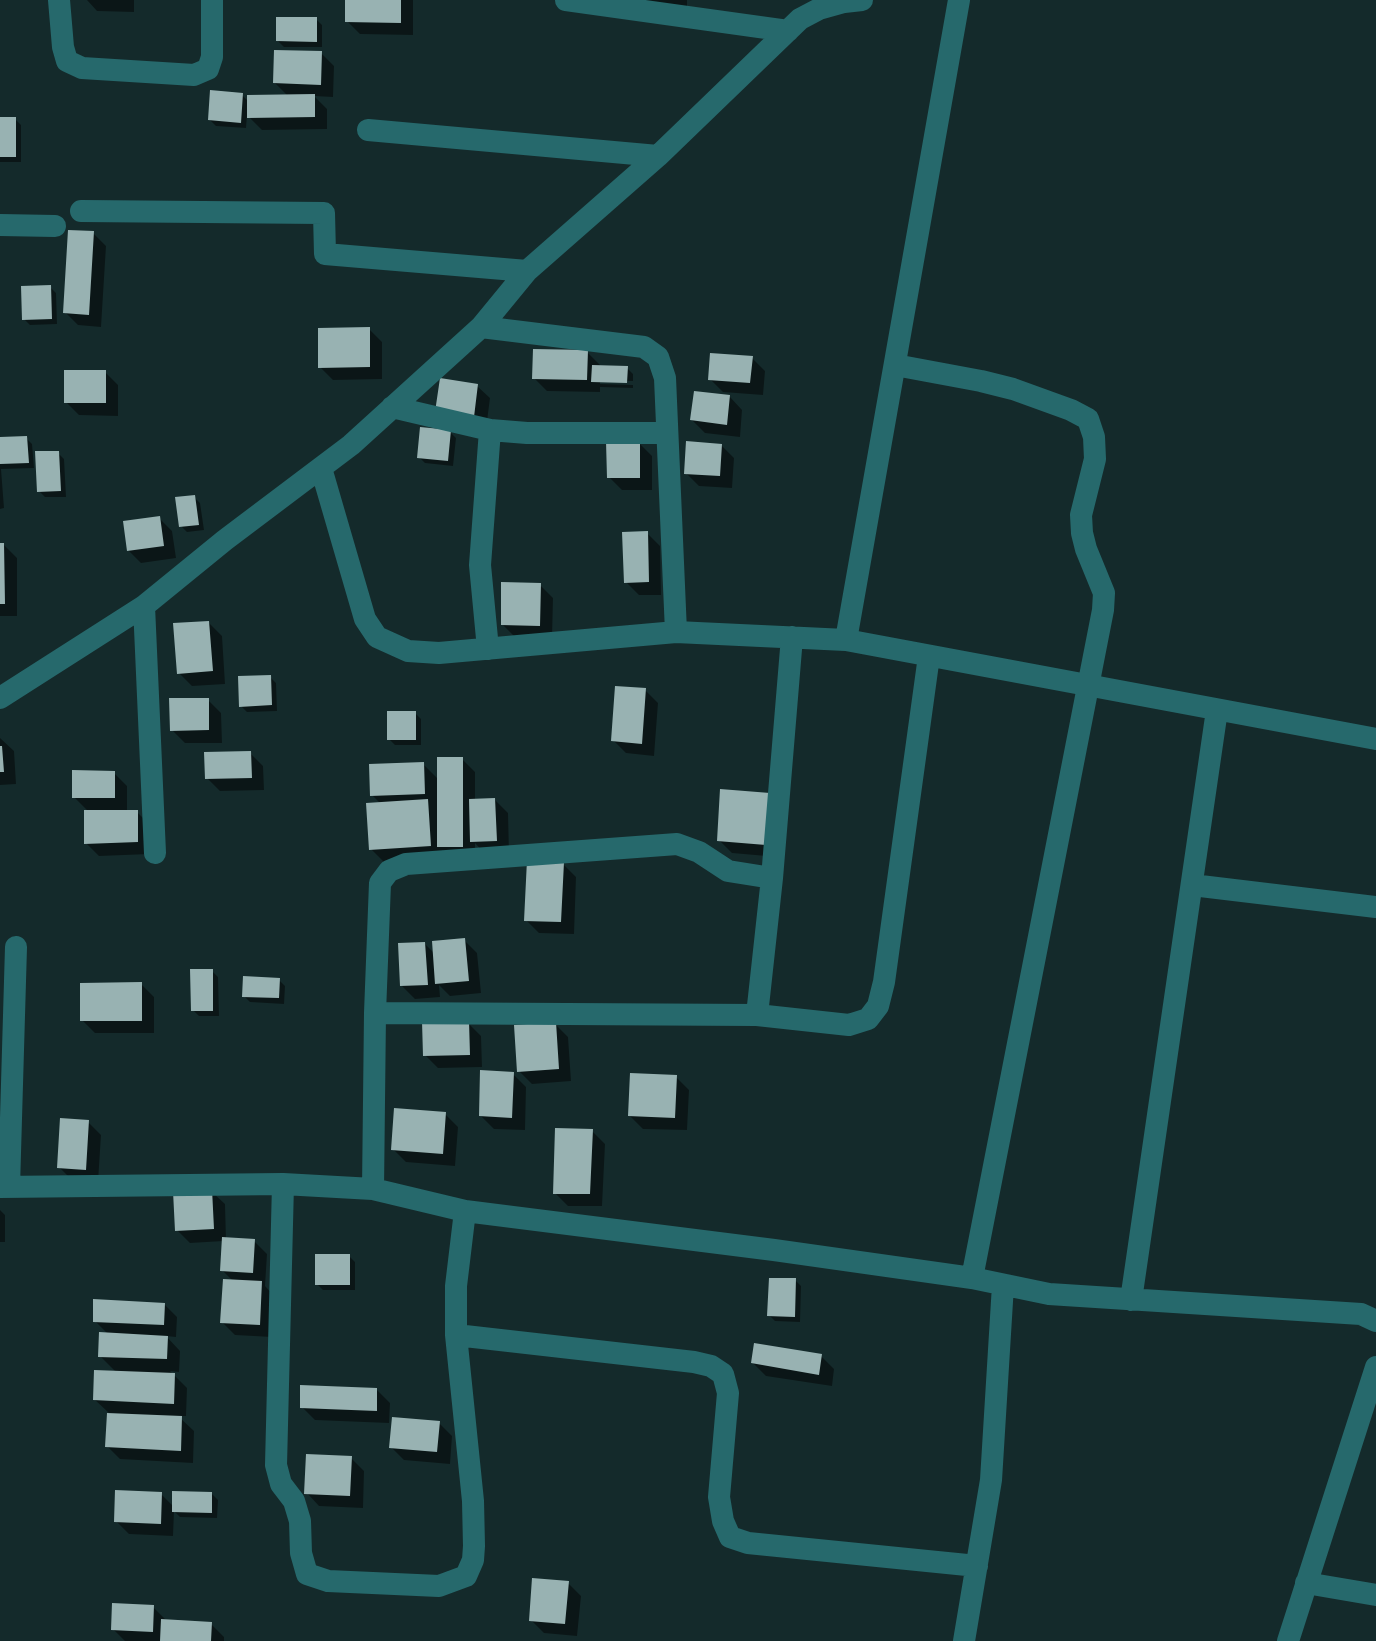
<!DOCTYPE html>
<html>
<head>
<meta charset="utf-8">
<style>
	body { margin:0 }
	canvas { display:block; background:#142a2b }
</style>
</head>
<body>
<canvas width="1376" height="1641"></canvas>
<script>
const ctx = document.querySelector('canvas').getContext('2d');
ctx.lineJoin = 'round';
function paint(path, color) { ctx.fillStyle = color; ctx.fill(path, 'evenodd'); }
const poly = rows => new Path2D(rows.map(r => 'M' + r).join(''));
function trace(path, color, width, dash) { ctx.strokeStyle = color; ctx.lineWidth = width; ctx.lineCap = dash ? 'butt' : 'round'; ctx.setLineDash(dash || []); ctx.stroke(path); }
const shadow = poly([
	[87,0,134,0,134,12,97,11],
	[347,0,413,0,413,35,360,34,347,21],
	[622,0,687,0,687,8],
	[316,19,322,25,322,47,284,47,278,41],
	[321,53,334,66,333,97,314,96,327,109,327,129,262,130,247,115,246,128,216,126,210,120,242,95,249,102,289,97,275,83],
	[0,119,15,119,21,125,21,162,0,162],
	[93,233,106,246,101,327,78,325,65,312],
	[50,287,56,293,57,324,30,325,24,319],
	[369,329,382,342,382,379,333,380,320,367],
	[587,352,600,365,600,367,627,368,633,374,633,381,600,380,600,384,633,385,633,388,600,387,600,392,547,391,534,378],
	[752,358,765,371,763,395,723,392,710,379],
	[105,372,118,385,118,416,79,415,66,402],
	[442,380,477,386,490,398,486,429],
	[730,397,742,410,740,437,705,433,692,420],
	[450,432,456,438,453,466,425,463,419,457],
	[26,438,32,444,34,468,1,469,4,508,0,509,0,439],
	[639,443,652,456,652,490,622,490,609,477],
	[721,445,734,458,732,488,699,486,686,473],
	[58,453,64,459,66,497,45,497,39,491],
	[194,497,200,503,204,530,187,532,181,526],
	[159,518,172,531,176,558,141,563,128,550],
	[647,533,660,546,661,595,639,595,626,582],
	[0,545,4,545,17,558,17,616,0,616],
	[540,585,553,598,552,638,516,638,503,625],
	[209,623,222,636,225,684,192,686,179,673],
	[270,677,276,683,277,711,247,712,241,706],
	[645,690,658,703,654,756,626,753,613,740],
	[208,700,221,713,222,743,185,743,172,730],
	[415,713,421,719,421,745,395,745,389,739],
	[0,738,14,751,16,784,0,785],
	[250,753,263,766,264,790,220,791,207,778],
	[462,759,475,772,475,800,495,800,508,813,509,853,485,854,475,843,475,860,451,860,442,850,443,858,384,862,371,849,381,804,372,795,423,764,439,780],
	[114,773,127,786,127,812,137,812,150,825,150,854,99,856,86,843,89,812,74,797],
	[722,791,778,857,732,853,719,840],
	[563,864,576,877,574,934,539,933,526,920],
	[464,940,477,953,481,993,450,996,439,985,440,997,415,999,402,986,425,944,435,954],
	[212,971,218,977,219,1016,199,1016,193,1010],
	[279,980,285,986,284,1004,250,1002,244,996],
	[141,984,154,997,154,1033,95,1033,82,1020],
	[468,1023,481,1036,482,1067,438,1068,425,1055],
	[555,1024,568,1037,571,1081,532,1084,519,1071],
	[513,1074,526,1087,525,1130,494,1129,481,1116],
	[676,1077,689,1090,687,1130,643,1129,630,1116],
	[445,1114,458,1127,455,1166,406,1162,393,1149],
	[88,1122,101,1135,98,1182,72,1180,59,1167],
	[592,1131,605,1144,602,1206,568,1206,555,1193],
	[212,1192,225,1204,226,1240,254,1241,267,1254,265,1286,274,1296,272,1337,235,1335,222,1322,233,1281,222,1270,224,1241,190,1243,177,1230],
	[0,1210,5,1215,5,1242,0,1242],
	[349,1256,355,1262,355,1290,323,1290,317,1284],
	[795,1280,801,1286,800,1322,775,1321,769,1315],
	[164,1304,177,1317,176,1337,166,1336,180,1351,179,1372,170,1371,187,1388,186,1416,178,1416,194,1431,193,1463,120,1459,107,1446,109,1413,95,1400,117,1373,100,1356,109,1335,95,1321],
	[821,1356,834,1369,832,1386,766,1376,753,1363],
	[377,1390,390,1403,389,1423,315,1420,302,1407],
	[439,1423,452,1436,450,1464,404,1460,391,1447],
	[351,1458,364,1471,363,1508,319,1506,307,1493],
	[161,1494,174,1507,212,1494,218,1500,217,1518,180,1517,174,1511,173,1536,129,1534,116,1521],
	[568,1583,581,1596,577,1636,544,1633,531,1620],
	[153,1607,166,1620,211,1624,224,1637,224,1641,125,1641,113,1629]
]);
const building = poly([
	[345,0,401,0,401,23,345,22],
	[276,17,317,17,317,42,276,41],
	[274,50,322,51,321,85,273,83],
	[210,90,243,93,241,123,208,120],
	[315,94,315,117,247,118,247,95],
	[0,117,16,117,16,157,0,157],
	[68,230,94,231,89,315,63,313],
	[51,285,52,319,22,320,21,286],
	[370,327,370,367,318,368,318,328],
	[533,349,588,350,587,380,532,379],
	[710,353,753,356,750,383,708,380],
	[592,365,628,366,627,383,591,382],
	[64,370,106,370,106,403,64,403],
	[440,378,478,384,474,417,435,412],
	[694,391,730,395,727,425,690,420],
	[420,427,451,430,448,461,417,458],
	[27,436,29,463,0,464,0,437],
	[606,441,640,441,640,478,607,478],
	[686,441,722,444,720,476,684,474],
	[35,451,59,451,61,491,37,492],
	[195,495,199,525,179,527,175,497],
	[160,516,164,546,127,551,123,521],
	[648,531,649,582,624,583,622,532],
	[0,543,4,543,5,604,0,604],
	[501,582,541,583,540,626,501,625],
	[209,621,213,671,177,674,173,623],
	[271,675,272,705,239,707,238,676],
	[615,686,646,688,642,744,611,741],
	[169,698,209,698,209,730,170,731],
	[387,711,416,711,416,740,387,740],
	[0,746,2,746,4,772,0,772],
	[251,751,252,778,205,779,204,752],
	[437,757,463,757,463,847,437,847],
	[424,762,425,794,370,796,369,764],
	[72,770,115,771,115,798,72,798],
	[720,789,770,793,766,845,717,841],
	[495,798,497,841,470,842,469,799],
	[428,799,431,846,369,850,366,803],
	[84,810,138,810,138,842,84,844],
	[527,860,564,862,561,922,524,921],
	[465,938,469,981,435,984,432,941],
	[425,942,428,985,400,986,398,943],
	[190,969,213,969,213,1011,191,1011],
	[243,976,280,978,279,998,242,997],
	[142,982,142,1021,80,1021,80,983],
	[422,1021,469,1021,470,1055,423,1056],
	[556,1022,559,1069,517,1072,514,1025],
	[480,1070,514,1072,512,1118,479,1116],
	[630,1073,677,1075,675,1118,628,1116],
	[394,1108,446,1112,443,1154,391,1150],
	[60,1118,89,1120,86,1170,57,1168],
	[555,1128,593,1129,590,1194,553,1194],
	[212,1189,214,1229,175,1231,173,1191],
	[222,1237,255,1239,253,1273,220,1271],
	[315,1254,350,1254,350,1285,315,1285],
	[769,1278,796,1278,795,1317,767,1316],
	[223,1279,262,1281,260,1325,220,1323],
	[93,1299,165,1303,164,1325,93,1322],
	[99,1332,168,1336,167,1359,98,1357],
	[754,1343,822,1354,819,1375,751,1363],
	[94,1370,175,1373,174,1404,93,1400],
	[300,1385,377,1388,377,1411,300,1408],
	[107,1413,182,1416,181,1451,105,1447],
	[392,1417,440,1421,437,1452,389,1448],
	[306,1454,352,1456,350,1496,304,1494],
	[115,1490,162,1492,161,1524,114,1522],
	[172,1491,212,1492,212,1513,172,1512],
	[532,1578,569,1581,565,1624,529,1621],
	[112,1603,154,1605,153,1632,111,1630],
	[161,1619,212,1622,211,1641,160,1641]
]);
const minor = poly([
	[59,0,63,47,67,61,82,68,194,75,208,69,212,57,212,0],
	[566,0,788,31],
	[368,130,658,156],
	[81,211,324,213,325,254,527,271],
	[0,225,55,226],
	[481,327,644,347,658,357,665,378,676,632],
	[895,365,981,381,1013,389,1071,410,1088,419,1094,437,1095,459,1081,515,1082,533,1086,549,1104,593,1103,610,972,1278],
	[392,407,490,430,527,433,667,433],
	[321,468,365,619,377,637,408,651,439,653,676,632,846,640,1376,739],
	[144,606,155,853],
	[846,640,959,0],
	[488,649,480,565,490,430],
	[0,698,144,606,225,540,351,445,481,327,527,271,658,156,800,19,819,9,844,2,862,0],
	[1192,885,1376,907],
	[375,1013,757,1015,849,1025,868,1019,878,1006,884,982,929,656],
	[757,1015,772,878,792,637],
	[283,1184,276,1465,281,1484,294,1501,300,1521,301,1553,307,1574,328,1581,439,1586,466,1576,473,1560,474,1546,473,1501,456,1335,456,1286,465,1211],
	[0,1187,283,1184,373,1189,465,1211,774,1250,972,1278,1049,1294,1361,1314,1376,1321],
	[9,1187,16,947],
	[373,1189,375,1013,380,883,389,871,406,864,677,844,699,852,728,871,772,878],
	[1131,1300,1217,710],
	[456,1335,694,1362,711,1366,723,1374,728,1393,719,1497,723,1521,730,1537,748,1543,977,1566],
	[1306,1583,1376,1595],
	[964,1641,991,1480,1003,1285],
	[1288,1641,1376,1367]
]);
paint(shadow, '#0007');
paint(building, '#98b2b2');
trace(minor, '#26696c', 22);
</script>
</body>
</html>
